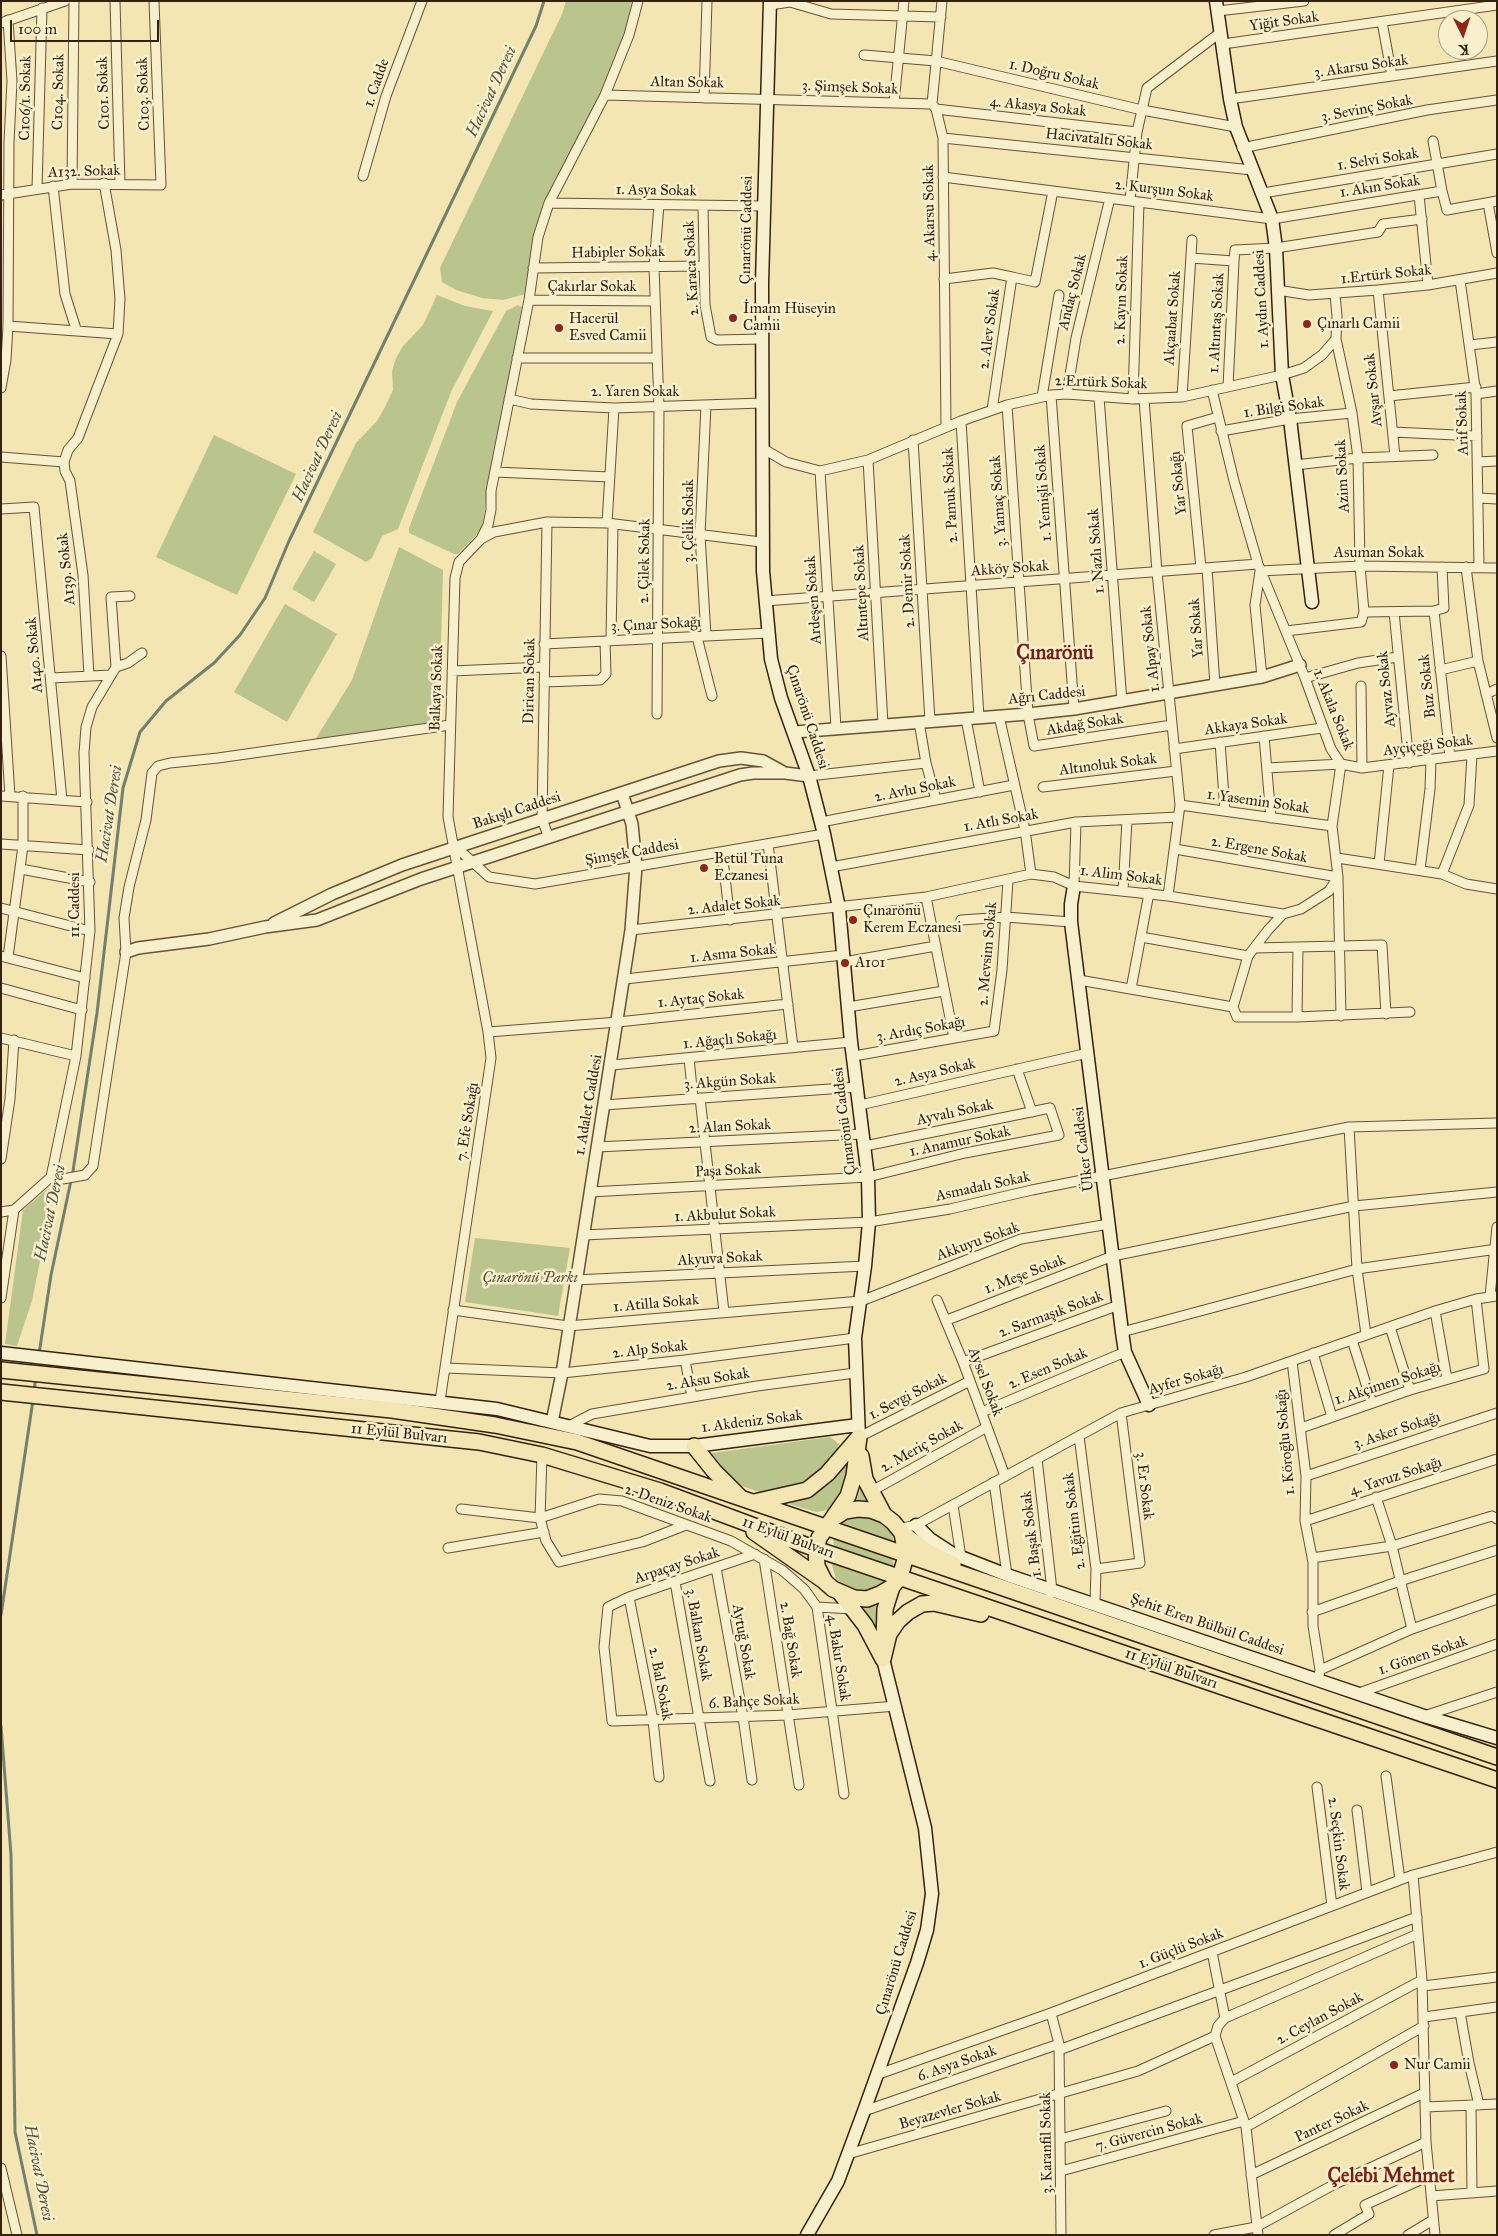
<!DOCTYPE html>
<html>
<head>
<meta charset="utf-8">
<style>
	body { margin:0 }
	#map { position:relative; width:1498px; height:2236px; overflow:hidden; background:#f4e6b2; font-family:"IM FELL Great Primer",serif }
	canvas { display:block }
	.frame { position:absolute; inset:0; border:2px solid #342210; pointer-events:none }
	.north { position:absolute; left:1438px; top:10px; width:50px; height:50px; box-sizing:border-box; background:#f8efcd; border:1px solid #aa9d81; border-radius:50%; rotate:176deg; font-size:14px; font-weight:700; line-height:20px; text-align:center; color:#342210 }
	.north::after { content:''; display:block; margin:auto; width:18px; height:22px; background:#8f2418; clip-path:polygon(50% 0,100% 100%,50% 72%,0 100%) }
	.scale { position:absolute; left:10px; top:20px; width:149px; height:22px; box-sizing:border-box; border:2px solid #342210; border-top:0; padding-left:6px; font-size:15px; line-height:18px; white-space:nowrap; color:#342210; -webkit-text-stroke:4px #f8efcd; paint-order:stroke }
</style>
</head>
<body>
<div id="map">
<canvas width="1498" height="2236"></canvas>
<div class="frame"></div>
<div class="north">K</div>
<div class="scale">100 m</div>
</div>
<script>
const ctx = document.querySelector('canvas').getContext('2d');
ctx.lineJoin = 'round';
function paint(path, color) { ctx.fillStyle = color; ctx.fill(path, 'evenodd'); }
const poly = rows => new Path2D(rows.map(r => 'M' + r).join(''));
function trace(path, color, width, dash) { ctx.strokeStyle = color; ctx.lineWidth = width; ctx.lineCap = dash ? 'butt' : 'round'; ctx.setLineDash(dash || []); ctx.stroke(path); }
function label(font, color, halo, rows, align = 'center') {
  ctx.font = font + ' "IM FELL Great Primer",serif'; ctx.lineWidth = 5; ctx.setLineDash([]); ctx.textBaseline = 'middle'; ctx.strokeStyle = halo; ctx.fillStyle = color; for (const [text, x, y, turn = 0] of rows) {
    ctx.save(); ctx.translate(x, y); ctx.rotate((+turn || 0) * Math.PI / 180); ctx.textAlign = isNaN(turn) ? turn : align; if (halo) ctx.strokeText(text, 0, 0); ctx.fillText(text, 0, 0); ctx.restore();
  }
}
const green = poly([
	[566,1,632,1,624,36,600,95,548,195,533,235,526,294,503,300,482,298,456,290,442,282,440,268,562,14],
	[437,295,465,306,493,311,451,392,398,529,382,536,372,558,366,562,313,532,356,443,377,421,385,407,393,390,392,371,396,358,403,346,423,325],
	[518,305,522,307,486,500,483,524,479,532,458,554,454,554,409,533,409,528,457,402,506,311],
	[214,435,296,474,237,595,156,557],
	[399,547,443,570,439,722,315,740,352,680],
	[314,551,336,564,314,602,292,589],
	[285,604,337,634,287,722,234,692],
	[55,1187,32,1301,17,1346,5,1344,23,1210,46,1190],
	[475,1238,570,1248,558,1316,465,1302],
	[830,1437,839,1444,836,1455,810,1483,779,1493,759,1492,739,1485,727,1477,705,1454],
	[847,1464,849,1478,840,1502,828,1510,816,1512,789,1504,819,1491,830,1483],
	[861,1486,870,1502,856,1502],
	[859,1512,882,1521,890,1530,894,1542,841,1524,849,1515],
	[833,1538,893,1559,894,1567,834,1546],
	[831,1562,889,1582,870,1591,849,1588,841,1584,836,1579],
	[855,1605,876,1606,877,1634]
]);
const stream = poly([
	[39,1354,51,1275,73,1171,97,1013,123,788,140,732,166,701,214,663,240,635,265,598,289,541,536,26,544,1],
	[34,1391,36,1377],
	[1,1615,33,1400],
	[1,1726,11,1855,15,2132,37,2235]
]);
const minor = poly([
	[115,1,120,184],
	[942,1,932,104,936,109,943,138,946,427],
	[770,5,790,2,831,14,941,17],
	[1218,11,1304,1],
	[1382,22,1392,76],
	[1,23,65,1],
	[1223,44,1497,5],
	[864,55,936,61,1142,110,1236,127],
	[605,95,932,104],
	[704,98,707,1],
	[1230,99,1497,61],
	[894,103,904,1],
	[936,109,1137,132],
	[943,138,1252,170],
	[1242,148,1427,110,1497,100],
	[363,176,386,96,422,1],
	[943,177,1272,219,1442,191,1433,141],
	[72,184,74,1],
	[53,186,65,294,76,329],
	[37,189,42,8],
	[1442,191,1447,210,1497,201],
	[1263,193,1497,154],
	[1,195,72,184,161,185,154,1],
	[1419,195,1428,285],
	[1130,200,1137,132,1147,88,1221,32],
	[549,203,763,206],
	[1488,203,1497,253],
	[703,206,705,305,711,337,717,340,762,339],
	[1191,258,1234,261,1235,250,1276,248,1378,232,1383,224,1422,219],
	[533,268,703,266],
	[944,279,993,273,1012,277],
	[1460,280,1476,394,1479,567],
	[1277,290,1309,295,1378,290,1428,285,1497,273],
	[1378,290,1395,456],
	[529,300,655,301],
	[8,326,118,334],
	[1336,339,1352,413,1358,458,1360,566,1364,612],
	[1470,345,1497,342],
	[517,358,656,358],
	[1228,387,1234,261],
	[1,388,6,360,8,326,9,142,12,81,8,20],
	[1212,390,1234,481,1258,564,1305,678,1331,749,1341,764,1332,826,1338,877,1329,891,1301,909,1283,914,1268,930,1248,956,1233,1007],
	[1067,394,1076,338,1110,198],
	[1476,394,1497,391],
	[1051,395,1074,709],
	[1389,396,1476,387],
	[1042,397,1059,295],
	[1099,397,1122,702],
	[1182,397,1192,240],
	[509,399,531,404,614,408,762,403],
	[1133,399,1139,202],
	[1144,399,1157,572,1180,805,1168,896],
	[706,405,700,535,706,636],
	[1007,405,1028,714,1034,746,1172,725],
	[992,410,1012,277,1035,282,1053,191],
	[961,421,979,717],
	[1221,431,1290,419,1352,413],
	[1393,432,1477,436],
	[913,440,930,721],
	[762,448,786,462,820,471,868,460,961,421,1007,405,1051,395,1067,394,1133,399,1182,397,1282,375,1304,368,1322,355,1336,339,1337,316,1335,294],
	[1,457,64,462],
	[868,460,883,724],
	[1478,462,1497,461],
	[1295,465,1358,458,1433,455],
	[820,471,836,728],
	[495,472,610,477],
	[1479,498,1497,499],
	[1,509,34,507,62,800],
	[547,522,542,819,549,838],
	[607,523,614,408],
	[481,539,488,525,491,510,491,491,529,300,538,237,549,203,605,95,629,35,638,1],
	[1466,567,1478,661,1497,738],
	[1201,568,1187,426,1218,417],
	[1207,568,1215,685],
	[765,601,1258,564],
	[1434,611,1450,757],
	[1394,612,1409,763],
	[1286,631,1361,622,1364,612,1434,611,1444,608,1442,567],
	[697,637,712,696],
	[611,640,613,524],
	[544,644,768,633],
	[1,656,10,796],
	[116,667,111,597,130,596],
	[1440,670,1478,661],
	[452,671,544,667],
	[89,676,83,575,70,481,65,471,64,462,68,450,78,438,118,334,120,299,116,250,104,183],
	[1262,677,1255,605,1260,571,1360,566,1497,568],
	[51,678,111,675],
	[1305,678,1358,663,1398,657],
	[544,682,600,680,606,674,605,641],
	[1361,686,1362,768],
	[1486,694,1497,689],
	[657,714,659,407,654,266,659,205],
	[999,716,1025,830,1031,874],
	[966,719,980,792],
	[919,722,926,763,936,800],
	[1264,736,1271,818],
	[1220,742,1225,811],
	[1174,749,1322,728],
	[1267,768,1341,764,1362,768,1497,751],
	[809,776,926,763],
	[1043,787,1176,771],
	[1,796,87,802],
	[1180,805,1332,826],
	[821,822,1014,785],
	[1,844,89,850],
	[768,844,793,1047],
	[455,846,489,877,535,884,824,834],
	[1175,849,1338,877,1341,1016],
	[722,852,730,920],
	[1337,858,1442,874,1466,884,1497,889],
	[1379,864,1389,765],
	[831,867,1076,822,1178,817],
	[21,869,90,882],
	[1420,870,1430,789,1431,759],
	[1442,874,1469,805,1472,755],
	[1074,886,1076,822],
	[1123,891,1127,820],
	[926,897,954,1038],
	[1,908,90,931],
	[961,920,1006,917,1071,922],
	[631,930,926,897,1031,874,1054,877,1074,886,1168,896,1283,914],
	[1141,937,1248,956],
	[1255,948,1382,945,1386,1014],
	[1,956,85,978],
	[8,957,23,846,23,796],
	[844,962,936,946],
	[625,979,843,955],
	[1079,980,1233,1007],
	[1,988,82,1010],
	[1131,989,1149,893],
	[848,1007,944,991],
	[1233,1007,1237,1017,1297,1017,1410,1012],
	[1297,1017,1298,947],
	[488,1032,618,1022,788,1004],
	[1,1038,76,1056],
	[854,1056,994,1031,1002,970,1008,881],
	[689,1058,693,1098],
	[612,1065,851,1042],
	[1017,1069,1032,1112],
	[700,1098,724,1312],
	[604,1105,858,1087],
	[860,1105,1088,1053],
	[1349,1127,1357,1269,1366,1335],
	[597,1147,863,1134],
	[1,1159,10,1099,14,1040],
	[51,1177,57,1180,85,1175,93,1166,126,952,124,918,129,887,146,820,152,773,158,766,170,763,218,758,450,725],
	[51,1177,76,1056,90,931,84,753,86,727,92,707,116,667,128,663,142,653],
	[590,1192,868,1177,965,1153,1059,1135,1050,1108,865,1146],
	[1,1212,14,1210,51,1177],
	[583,1235,869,1222,950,1209,1032,1190,1349,1127,1497,1123],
	[575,1280,865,1266],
	[1490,1296,1497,1227],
	[1,1298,14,1210],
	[937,1300,963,1362,1005,1476],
	[453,1310,568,1326,861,1301,1021,1239,1109,1224],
	[1435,1311,1447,1379],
	[947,1320,1113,1256,1354,1206,1497,1192],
	[1390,1327,1410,1390],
	[1122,1332,1357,1269,1497,1249],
	[1352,1340,1372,1403],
	[1313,1353,1332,1417],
	[685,1360,692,1397],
	[1292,1361,1306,1476,1305,1521,1313,1562,1313,1626,1320,1670,1318,1680],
	[963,1362,1119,1305],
	[446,1368,562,1373,685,1360,855,1338],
	[440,1401,491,1058,488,1032,448,817,455,578,459,562,481,539,494,532,547,522,607,523,761,542],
	[982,1412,1125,1352],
	[569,1426,592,1414,757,1386,855,1373],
	[1301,1428,1410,1390,1484,1369,1476,1299],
	[1079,1436,1096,1569,1095,1604],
	[859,1437,970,1381],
	[542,1455,540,1518,546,1541,559,1562,642,1542,686,1525],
	[1037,1459,1052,1590,1050,1594],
	[1306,1476,1497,1413],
	[994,1482,1007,1575],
	[870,1492,987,1427],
	[1376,1497,1392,1546,1412,1629],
	[953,1505,961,1557],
	[461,1509,540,1518,599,1499,622,1501,731,1541,782,1570,804,1589,817,1607,844,1794],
	[1305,1521,1497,1459],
	[898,1529,916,1525,1121,1413,1246,1377,1435,1311,1476,1299,1497,1296],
	[448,1548,544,1532],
	[755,1554,629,1597,608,1607,604,1647,612,1721,788,1715,896,1706],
	[1312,1558,1392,1546,1492,1516,1497,1519],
	[764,1559,799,1785],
	[716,1568,743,1717,752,1780],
	[1096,1569,1140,1563,1121,1413],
	[675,1582,710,1781],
	[629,1597,653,1720,659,1777],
	[817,1607,853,1609],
	[1312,1612,1400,1581,1497,1550],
	[1320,1670,1412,1629,1497,1599],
	[1359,1693,1497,1644],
	[1424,1716,1497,1692],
	[1386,1776,1400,1880],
	[1317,1787,1332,1906],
	[1357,1810,1367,1892],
	[1413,1875,1422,1980,1426,2142,1435,2235],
	[1212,1952,1225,2018],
	[1423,1986,1497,1977],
	[1460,2012,1469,2063,1479,2105],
	[1051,2013,1059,2044,1061,2235],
	[1424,2017,1497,2007],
	[1059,2050,1417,1917],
	[876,2075,1051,2013,1413,1875,1497,1852],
	[1231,2082,1422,1980],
	[1471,2105,1472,2193],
	[1425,2107,1497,2104],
	[864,2111,1059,2044],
	[1246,2127,1424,2026],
	[1060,2139,1166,2111],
	[848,2154,1138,2071,1215,2036],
	[1,2168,17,2235],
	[1061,2171,1244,2121],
	[1251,2175,1424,2093],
	[1431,2196,1497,2191],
	[1214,2235,1256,2227,1333,2185,1426,2142],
	[1258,2235,1246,2127,1215,2036,1218,2026,1225,2018,1418,1934],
	[1334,2235,1369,2214,1365,2205,1429,2176],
	[1408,2235,1433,2220]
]);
const tertiary = poly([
	[795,732,1028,714,1074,709,1262,677,1300,665],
	[274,923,332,894,402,865,719,761,741,758,763,761,783,772],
	[126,952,138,948,209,939,265,927,317,920,421,879,740,775,753,773,785,773,809,776],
	[552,1422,562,1373,631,930,636,866,632,824,622,793]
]);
const secondary = poly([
	[770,1,762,283,763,571,771,659,781,698,809,776,824,834,839,908,851,1042,868,1177,869,1222,865,1266,855,1338,859,1437],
	[1216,1,1230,99,1236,127,1272,219,1276,248,1282,375,1290,419,1312,602],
	[1074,886,1071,904,1071,922,1122,1332,1125,1352,1149,1405],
	[1,1353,497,1409,650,1446,694,1446,858,1425],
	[916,1525,930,1539,953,1554,1007,1575,1424,1716,1497,1738],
	[807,2235,838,2181,864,2111,917,1963,927,1930,932,1894,925,1828,883,1659]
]);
const primary = poly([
	[1,1370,392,1410,495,1425,577,1442,1497,1757],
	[1,1392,479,1442,542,1455,660,1491,816,1549,1497,1780],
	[694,1446,714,1471,740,1497],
	[861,1456,865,1479,884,1515],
	[754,1502,807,1490,827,1474,859,1437],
	[834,1518,845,1511,858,1509,871,1510,884,1515,893,1522,902,1533,906,1556,900,1577,892,1587,880,1594,867,1599,854,1598,833,1589,825,1582,817,1566,816,1549,819,1538,848,1496,854,1476,859,1437],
	[754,1532,824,1581],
	[902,1533,928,1552,953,1564],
	[841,1594,865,1625,883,1659],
	[884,1642,885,1609,892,1587],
	[883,1659,889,1634,898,1621,908,1612,922,1604,934,1603,981,1614]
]);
const markers = [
	[733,318,5,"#8f2418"],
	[1307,324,5,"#8f2418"],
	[559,328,5,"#8f2418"],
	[704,868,5,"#8f2418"],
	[853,920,5,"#8f2418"],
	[845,963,5,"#8f2418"],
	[1394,2065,5,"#8f2418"]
];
const streetNames = [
	["Yiğit Sokak",1284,22,-8],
	["3. Akarsu Sokak",1361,67,-8],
	["1. Doğru Sokak",1054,75,13],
	["1. Cadde",377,83,-71],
	["Altan Sokak",687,83,1],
	["3. Şimşek Sokak",850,88,2],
	["C104. Sokak",59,92,-89],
	["C101. Sokak",104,93,-92],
	["C103. Sokak",144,94,-92],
	["C106/1. Sokak",26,98,-89],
	["4. Akasya Sokak",1038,107,6],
	["3. Sevinç Sokak",1367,109,-11],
	["Hacivataltı Sokak",1099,140,6],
	["1. Selvi Sokak",1378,160,-9],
	["A132. Sokak",84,172,-2],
	["1. Akın Sokak",1380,187,-9],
	["1. Asya Sokak",656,191,1],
	["2. Kurşun Sokak",1164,191,7],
	["4. Akarsu Sokak",930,213,-91],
	["Çınarönü Caddesi",747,230,-89],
	["Habipler Sokak",618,253,-1],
	["2. Karaca Sokak",692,268,-93],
	["1.Ertürk Sokak",1386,275,-6],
	["Çakırlar Sokak",592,287],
	["Andaç Sokak",1073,292,-76],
	["1. Aydın Caddesi",1262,299,-93],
	["2. Kayın Sokak",1122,300,-88],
	["Akçaabat Sokak",1173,318,-86],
	["1. Altıntaş Sokak",1217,323,-87],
	["2. Alev Sokak",990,329,-82],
	["2.Ertürk Sokak",1101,383,2],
	["Avşar Sokak",1374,390,-96],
	["2. Yaren Sokak",635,392],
	["1. Bilgi Sokak",1284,408,-8],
	["Arif Sokak",1463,423,-92],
	["Azim Sokak",1343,476,-93],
	["Yar Sokağı",1179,483,-96],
	["1. Yemişli Sokak",1044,493,-94],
	["2. Pamuk Sokak",951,495,-93],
	["3. Yamaç Sokak",999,501,-94],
	["3. Çelik Sokak",689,521,-90],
	["1. Nazlı Sokak",1097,551,-94],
	["Asuman Sokak",1379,553],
	["2. Çilek Sokak",645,561,-89],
	["A139. Sokak",67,569,-96],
	["Akköy Sokak",1010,569,-4],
	["2. Demir Sokak",908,581,-93],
	["Altıntepe Sokak",862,593,-93],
	["Ardeşen Sokak",814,600,-94],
	["3. Çınar Sokağı",656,625,-3],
	["Yar Sokak",1197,628,-94],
	["1. Alpay Sokak",1151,649,-96],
	["A140. Sokak",35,655,-95],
	["Dirican Sokak",530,681,-89],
	["Buz Sokak",1428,686,-96],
	["Balkaya Sokak",437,688,-88],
	["Ayvaz Sokak",1387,689,-96],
	["Ağrı Caddesi",1047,696,-6],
	["1. Akala Sokak",1333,710,68],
	["Çınarönü Caddesi",807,717,72],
	["Akdağ Sokak",1085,725,-9],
	["Akkaya Sokak",1246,725,-8],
	["Ayçiçeği Sokak",1428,746,-7],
	["Altınoluk Sokak",1108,765,-7],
	["2. Avlu Sokak",915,790,-11],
	["1. Yasemin Sokak",1258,802,8],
	["Bakışlı Caddesi",517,811,-18],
	["1. Atlı Sokak",1001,821,-10],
	["2. Ergene Sokak",1259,850,10],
	["Şimşek Caddesi",632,853,-10],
	["1. Alim Sokak",1121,876,7],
	["11. Caddesi",75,905,-90],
	["2. Adalet Sokak",734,906,-6],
	["1. Asma Sokak",733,954,-6],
	["2. Mevsim Sokak",988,954,-85],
	["1. Aytaç Sokak",701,999,-6],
	["3. Ardıç Sokağı",921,1030,-10],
	["1. Ağaçlı Sokağı",730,1040,-6],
	["2. Asya Sokak",935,1073,-13],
	["3. Akgün Sokak",730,1082,-4],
	["1. Adalet Caddesi",589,1105,-80],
	["Ayvalı Sokak",955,1113,-12],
	["Çınarönü Caddesi",845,1121,-97],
	["7. Efe Sokağı",468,1122,-81],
	["2. Alan Sokak",730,1127,-3],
	["1. Anamur Sokak",960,1142,-12],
	["Ülker Caddesi",1084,1149,-97],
	["Paşa Sokak",728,1171,-3],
	["Asmadalı Sokak",983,1187,-12],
	["1. Akbulut Sokak",725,1215,-3],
	["Akkuyu Sokak",978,1242,-20],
	["Akyuva Sokak",720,1259,-3],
	["1. Meşe Sokak",1025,1275,-21],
	["1. Atilla Sokak",656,1304,-5],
	["2. Sarmaşık Sokak",1051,1315,-20],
	["2. Alp Sokak",650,1350,-6],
	["2. Esen Sokak",1048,1369,-23],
	["2. Aksu Sokak",708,1380,-9],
	["Ayfer Sokağı",1186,1380,-16],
	["Aysel Sokak",985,1382,69],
	["1. Akçimen Sokağı",1388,1384,-18],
	["1. Sevgi Sokak",908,1397,-27],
	["1. Akdeniz Sokak",752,1422,-7],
	["3. Asker Sokağı",1397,1431,-18],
	["11 Eylül Bulvarı",399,1434,6],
	["1. Köroğlu Sokağı",1286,1442,-95],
	["2. Meriç Sokak",922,1447,-29],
	["4. Yavuz Sokağı",1396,1477,-18],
	["3. Er Sokak",1144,1486,83],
	["2. Deniz Sokak",668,1504,19],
	["2. Eğitim Sokak",1075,1521,-97],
	["1. Başak Sokak",1032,1534,-97],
	["11 Eylül Bulvarı",788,1538,20],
	["Arpaçay Sokak",677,1566,-18],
	["Şehit Eren Bülbül Caddesi",1207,1625,19],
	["3. Balkan Sokak",698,1635,80],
	["2. Bağ Sokak",790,1640,81],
	["Aytuğ Sokak",743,1642,80],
	["1. Gönen Sokak",1423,1656,-19],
	["4. Bakır Sokak",838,1658,81],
	["11 Eylül Bulvarı",1171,1669,19],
	["2. Bal Sokak",660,1684,79],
	["6. Bahçe Sokak",754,1702,-3],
	["2. Seçkin Sokak",1338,1844,83],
	["1. Güçlü Sokak",1181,1949,-21],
	["Çınarönü Caddesi",897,1963,-73],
	["2. Ceylan Sokak",1320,2019,-28],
	["6. Asya Sokak",957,2064,-19],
	["Beyazevler Sokak",950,2111,-16],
	["Panter Sokak",1332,2122,-25],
	["7. Güvercin Sokak",1149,2133,-15],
	["3. Karanfil Sokak",1047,2143,-91]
];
const poiNames = [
	["İmam Hüseyin",743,309],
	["Camii",743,326],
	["Hacerül",569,319],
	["Esved Camii",569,336],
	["Çınarlı Camii",1317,324],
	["Betül Tuna",714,859],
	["Eczanesi",714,876],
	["Çınarönü",863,911],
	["Kerem Eczanesi",863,928],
	["A101",855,963],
	["Nur Camii",1404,2065]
];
const parkNames = [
	["Çınarönü Parkı",530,1278]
];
const waterNames = [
	["Hacivat Deresi",492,92,-65],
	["Hacivat Deresi",318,457,-65],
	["Hacivat Deresi",110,814,-81],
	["Hacivat Deresi",51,1213,-78],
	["Hacivat Deresi",38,2173,79]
];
const districtNames = [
	["Çınarönü",1055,654],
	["Çelebi Mehmet",1391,2177]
];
paint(green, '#bac58d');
trace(stream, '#72806f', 3);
trace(minor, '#645338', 11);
trace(tertiary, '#645338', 14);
trace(secondary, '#342210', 15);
trace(primary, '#342210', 18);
trace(minor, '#f8efcd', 9);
trace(tertiary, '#f8efcd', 11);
trace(secondary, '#f8efcd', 12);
trace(primary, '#f4e6b2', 15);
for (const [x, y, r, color] of markers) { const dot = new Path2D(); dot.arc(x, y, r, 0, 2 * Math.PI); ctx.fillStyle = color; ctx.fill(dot); trace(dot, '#f8efcd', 2); }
label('15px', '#342210', '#f8efcd', streetNames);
label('15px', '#342210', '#f8efcd', poiNames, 'left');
label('italic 15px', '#5c5336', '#f8efcd', parkNames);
label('italic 16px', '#53513f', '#f8efcd', waterNames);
label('bold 20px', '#7a1f14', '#f8efcd', districtNames);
</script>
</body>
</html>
